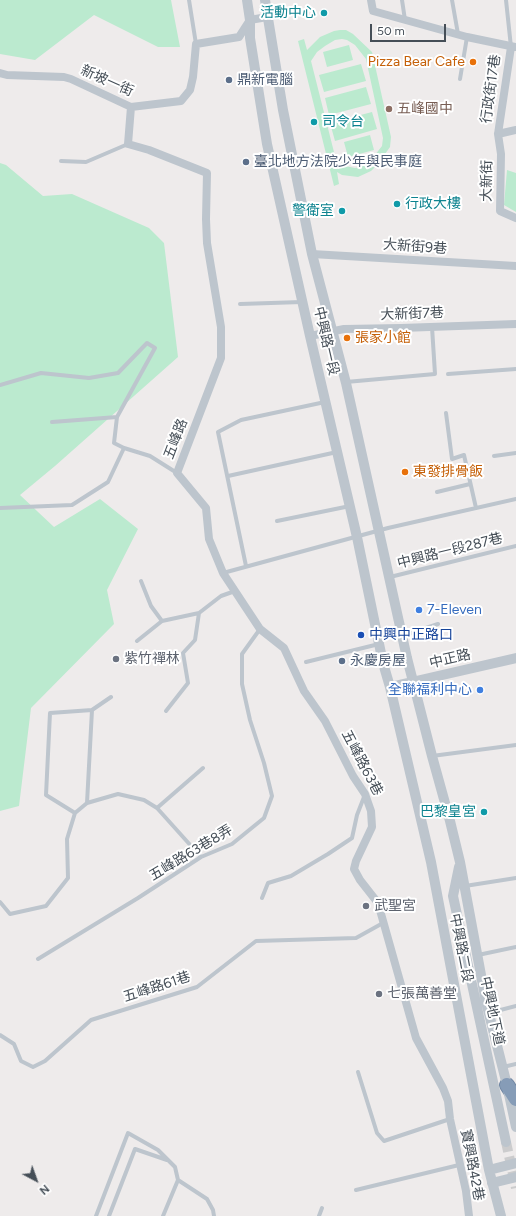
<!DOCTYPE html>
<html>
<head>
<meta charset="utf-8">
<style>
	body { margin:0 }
	#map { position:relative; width:516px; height:1216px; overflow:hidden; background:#eeebeb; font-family:Figtree,sans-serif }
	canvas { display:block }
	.north { position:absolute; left:16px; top:1160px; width:40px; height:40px; -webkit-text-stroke:3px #fff; paint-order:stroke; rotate:139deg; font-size:11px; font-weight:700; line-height:16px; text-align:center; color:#454e57 }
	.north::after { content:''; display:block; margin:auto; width:14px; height:18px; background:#454e57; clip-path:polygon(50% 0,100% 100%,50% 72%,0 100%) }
	.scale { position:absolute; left:370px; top:24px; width:76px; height:18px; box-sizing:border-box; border:2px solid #454e57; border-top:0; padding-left:5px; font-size:12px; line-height:14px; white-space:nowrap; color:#454e57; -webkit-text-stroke:3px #fff; paint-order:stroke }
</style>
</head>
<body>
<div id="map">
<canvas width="516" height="1216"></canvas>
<div class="north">N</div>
<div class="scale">50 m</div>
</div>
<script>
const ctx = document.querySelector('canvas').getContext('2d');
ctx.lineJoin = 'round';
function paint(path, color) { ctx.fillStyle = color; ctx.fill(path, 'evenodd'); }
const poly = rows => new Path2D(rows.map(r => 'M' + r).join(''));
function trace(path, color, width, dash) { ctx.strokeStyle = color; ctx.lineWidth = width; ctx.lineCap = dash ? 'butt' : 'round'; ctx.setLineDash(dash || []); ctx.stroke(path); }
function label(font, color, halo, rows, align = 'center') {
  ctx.font = font + ' Figtree,"Noto Sans TC",sans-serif'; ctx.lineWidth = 4; ctx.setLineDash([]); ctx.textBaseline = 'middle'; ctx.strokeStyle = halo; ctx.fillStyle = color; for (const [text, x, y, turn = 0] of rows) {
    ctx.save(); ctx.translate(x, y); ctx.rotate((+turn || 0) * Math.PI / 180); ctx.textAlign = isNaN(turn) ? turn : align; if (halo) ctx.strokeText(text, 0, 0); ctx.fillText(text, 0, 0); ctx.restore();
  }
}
const green = poly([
	[0,0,171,0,180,47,158,47,94,15,35,60,0,54],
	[340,30,346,30,353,34,372,52,391,137,390,147,377,165,371,171,358,177,342,175,337,172,339,184,334,186,298,41,304,39,307,50,320,37,334,31],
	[342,39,347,40,355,45,366,59,383,138,382,146,371,160,361,167,355,168,340,165,336,160,311,61,317,52,325,46,335,40],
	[349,45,353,60,327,67,323,52],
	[361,64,366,81,324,92,319,75],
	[366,87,371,104,329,115,325,98],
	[372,112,377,129,335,141,330,123],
	[370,135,374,150,348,157,344,142],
	[0,163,6,165,43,196,72,194,149,228,164,243,178,357,55,466,20,495,54,527,100,499,138,529,107,590,114,624,31,708,19,806,0,811],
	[507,170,516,173,516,212,504,205]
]);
const tertiaryTunnel = poly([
	[506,1142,516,1188]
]);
const service = poly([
	[189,0,196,44],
	[402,0,405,20],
	[452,0,458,34],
	[506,0,511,47],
	[460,79,467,37],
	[61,161,86,162,128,144],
	[240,304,302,302],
	[448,374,516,369],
	[346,382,435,374,432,327],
	[0,385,41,373,89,378,118,373,147,343,155,348,117,417,114,443,124,448],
	[446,413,452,459,464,455,476,508],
	[52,422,117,417],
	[494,456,516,453],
	[228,476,337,452],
	[437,492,470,484],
	[0,508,72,505,108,482,124,448,150,456,177,473],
	[277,521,350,506],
	[246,566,218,432,241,420,325,402],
	[223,573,388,528,516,499],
	[390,577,516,546],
	[141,581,151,606,162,621],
	[402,636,438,624],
	[137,641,162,621,199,613,221,596,235,591],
	[306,662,379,644],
	[92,710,87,803,118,794,144,800,157,808,201,857],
	[166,711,188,683,183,653,195,640,199,613],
	[432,756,516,745],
	[157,808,203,768],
	[75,813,46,795,50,713,92,710,111,697],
	[465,886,516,878],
	[262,898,268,883,291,876,328,854,352,838,357,815,364,797],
	[0,902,10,914,46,906,68,878,67,839,75,813,87,803],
	[478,955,516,947],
	[38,959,138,898,201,857,232,844,264,818,272,796,264,763,250,720,242,684,242,654,260,629],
	[489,1013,516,1006],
	[0,1035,14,1044,21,1061,33,1067,45,1061,91,1020,197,987,256,941,356,938,383,923],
	[503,1067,516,1064],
	[358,1072,377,1133,384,1141,450,1119],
	[356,1190,459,1165],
	[96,1216,128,1133,158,1150,175,1167,178,1180,207,1199,213,1210,214,1216],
	[109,1216,135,1149,167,1160],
	[163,1216,178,1180],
	[319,1216,322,1208]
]);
const minor = poly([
	[371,0,373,11,467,37,515,47],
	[511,47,498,134,501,154,500,211,516,218],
	[0,73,7,75,64,77,71,79,131,107,181,101,190,90,193,77,196,44,239,37,250,20,267,17],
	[131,107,128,144,149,150,207,173,206,219,207,243,221,327,221,358,177,473,206,508,209,539,223,573,260,629,284,648,304,691,325,721,353,776,365,794,371,811,372,827,356,861,354,869,360,880,378,903,416,1038,443,1088,448,1101,450,1119,466,1191,469,1216],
	[498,134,516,130],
	[312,254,516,266],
	[310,336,344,329,401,328,516,324]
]);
const tertiary = poly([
	[247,0,250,20,250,38,267,144,310,336,357,537,383,663,390,687,431,862,489,1170,501,1216],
	[265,0,283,110,312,254,346,383,407,658,432,756,450,821,460,862,486,1002,507,1085,516,1127],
	[390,687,516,658],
	[459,867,453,896,506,1142],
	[489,1170,516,1163],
	[492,1183,516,1177]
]);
const motorway = poly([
	[507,1085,516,1099]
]);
const markers = [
	[324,13,4,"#0f9aa8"],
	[473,62,4,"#e8710a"],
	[229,80,4,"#5c6f8a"],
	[389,109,4,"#8d6e63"],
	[314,122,4,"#0f9aa8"],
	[246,162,4,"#5c6f8a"],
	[397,204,4,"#0f9aa8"],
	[342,211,4,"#0f9aa8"],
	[347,338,4,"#e8710a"],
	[405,472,4,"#e8710a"],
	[419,610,4,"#3f7fe0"],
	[361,635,4,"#1a4fb4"],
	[116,659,4,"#6b7280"],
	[342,661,4,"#5c6f8a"],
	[480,690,4,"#3f7fe0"],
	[484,812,4,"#0f9aa8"],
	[366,906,4,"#6b7280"],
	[379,994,4,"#6b7280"]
];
const cultureNames = [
	["活動中心",316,13],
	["司令台",322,122,"left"],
	["行政大樓",405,204,"left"],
	["警衛室",334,211],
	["巴黎皇宮",476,812]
];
const foodNames = [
	["Pizza Bear Cafe",465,62,"right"],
	["張家小館",355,338],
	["東發排骨飯",413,472]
];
const serviceNames = [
	["鼎新電腦",237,80],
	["臺北地方法院少年與民事庭",254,162],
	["永慶房屋",350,661]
];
const streetNames = [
	["新坡一街",107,81,24],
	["行政街17巷",491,89,-82],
	["大新街",487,181,-89],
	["大新街9巷",415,247,4],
	["大新街7巷",412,314,-2],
	["中興路一段",326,341,77],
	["五峰路",176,439,-69],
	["中興路一段287巷",450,551,-14],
	["中正路",450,659,-13],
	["五峰路63巷",362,763,62],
	["五峰路63巷8弄",191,853,-31],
	["中興路二段",461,948,79],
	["五峰路61巷",157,987,-18],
	["中興地下道",492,1011,78],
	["寶興路42巷",472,1165,79]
];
const educationNames = [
	["五峰國中",397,109]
];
const shopNames = [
	["7-Eleven",427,610],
	["全聯福利中心",472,690,"right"]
];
const transitNames = [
	["中興中正路口",369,635]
];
const worshipNames = [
	["紫竹禪林",124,659],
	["武聖宮",374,906],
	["七張萬善堂",387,994]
];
paint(green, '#bbeacf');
trace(tertiaryTunnel, '#cccccd', 10, [10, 5]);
trace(motorway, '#7187a3', 16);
trace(service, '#bdc5cd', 4);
trace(minor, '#bdc5cd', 8);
trace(tertiary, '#bdc5cd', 10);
trace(motorway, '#869cb7', 14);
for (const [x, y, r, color] of markers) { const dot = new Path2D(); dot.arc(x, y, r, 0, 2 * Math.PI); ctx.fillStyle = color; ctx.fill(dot); trace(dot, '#fff', 1.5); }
label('14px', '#0d838f', '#fff', cultureNames, 'right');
label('14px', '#c56008', '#fff', foodNames, 'left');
label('14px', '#4e5e75', '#fff', serviceNames, 'left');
label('14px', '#454e57', '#fff', streetNames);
label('14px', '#785e54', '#fff', educationNames, 'left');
label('14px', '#366cbe', '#fff', shopNames, 'left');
label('14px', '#164399', '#fff', transitNames, 'left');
label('14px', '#5b616d', '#fff', worshipNames, 'left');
</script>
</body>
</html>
